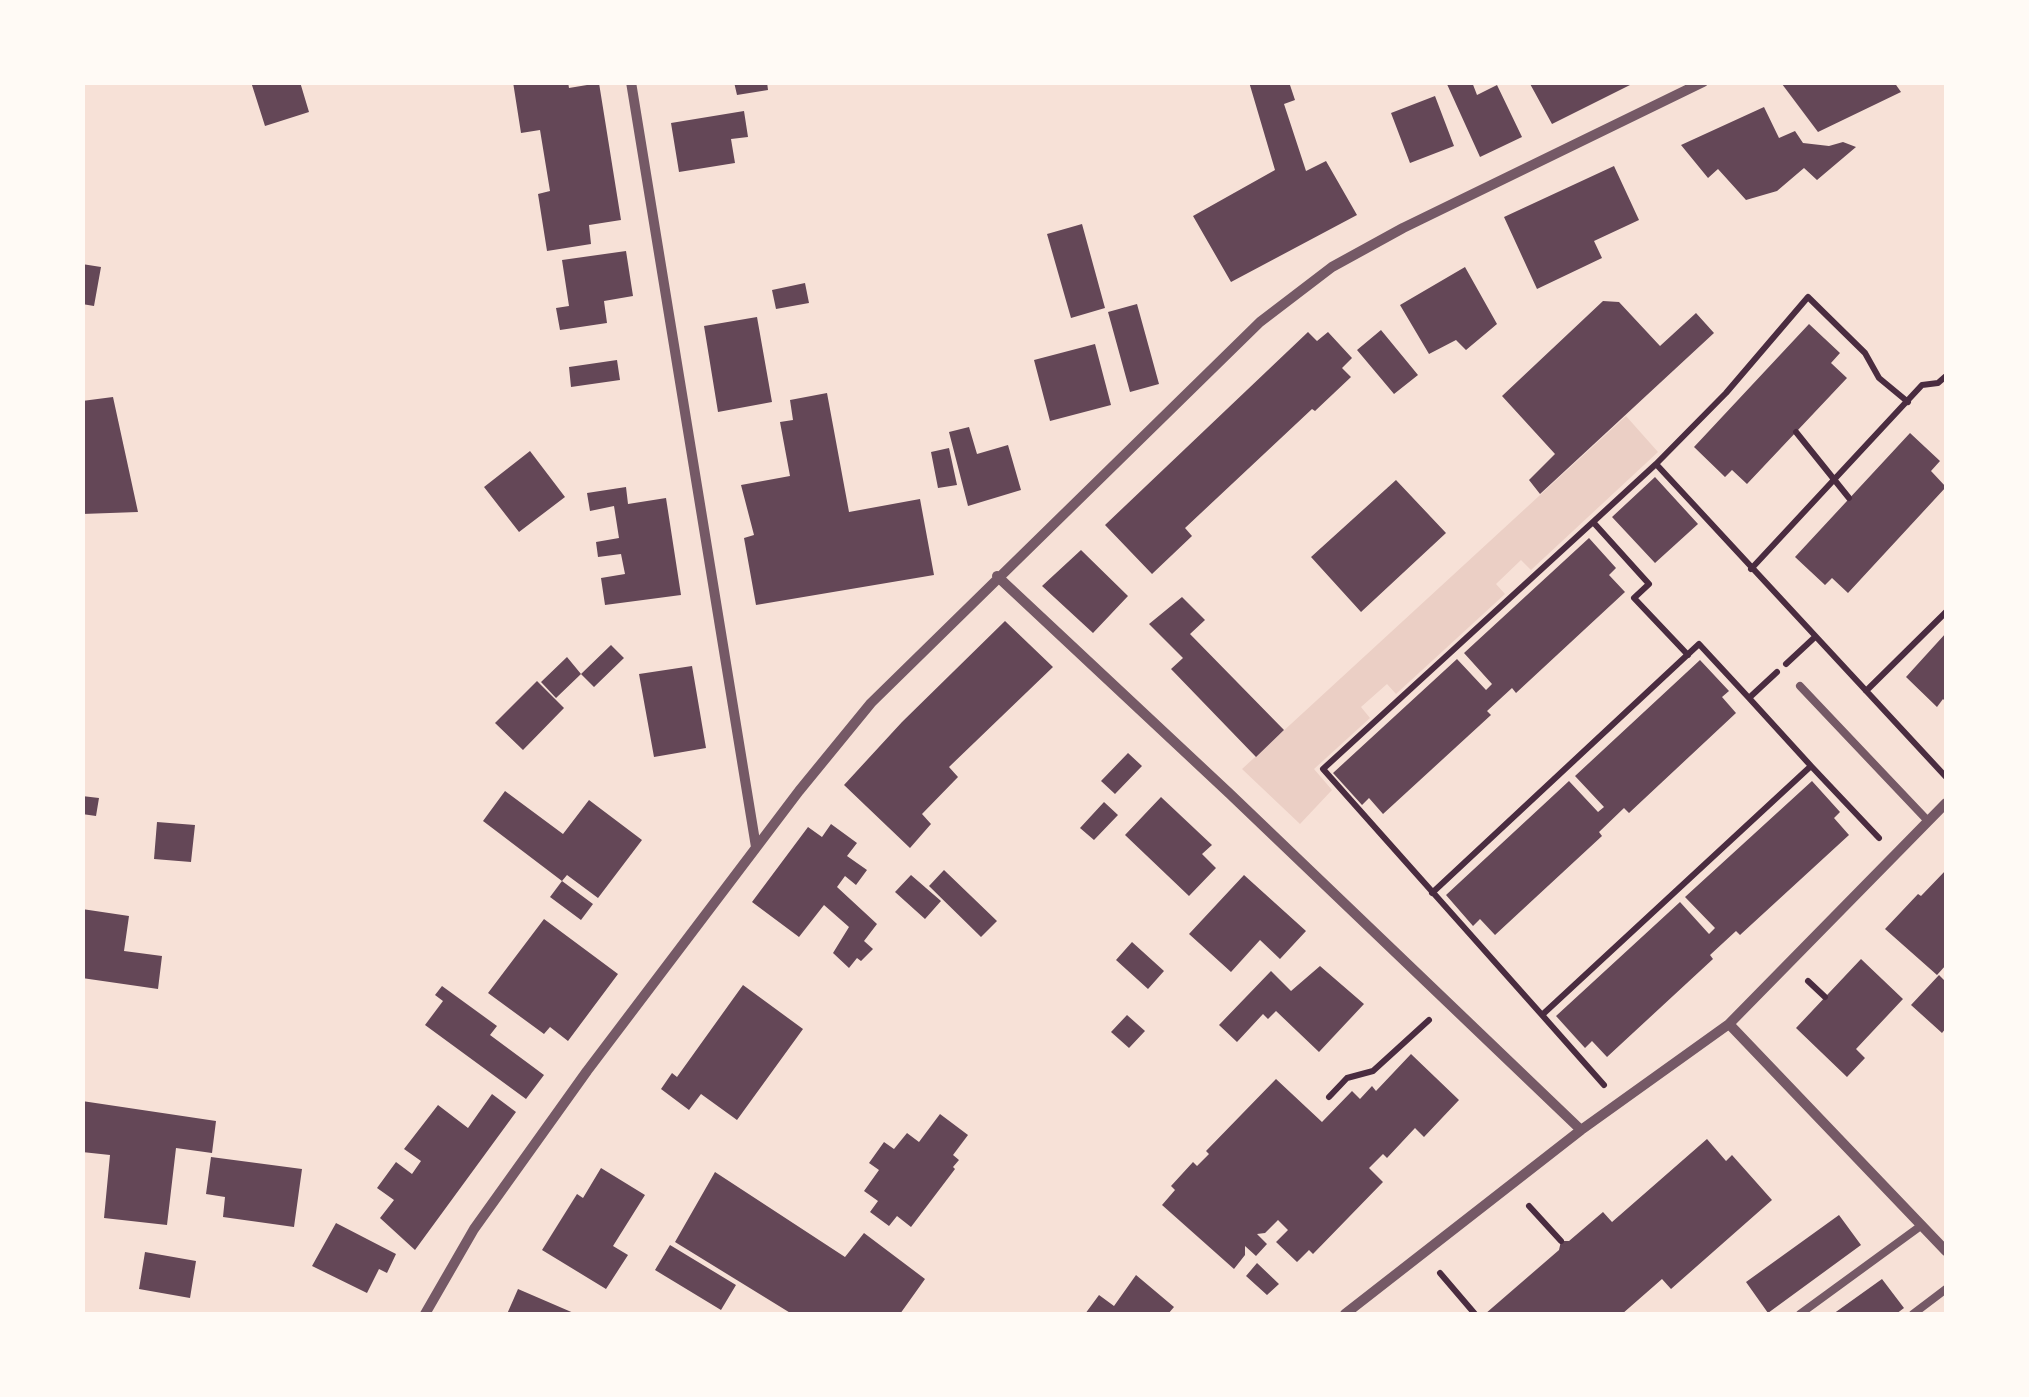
<!DOCTYPE html>
<html>
<head>
<meta charset="utf-8">
<style>
	body { margin:0 }
	#map { position:relative; width:2029px; height:1397px; overflow:hidden; background:#f7e1d7; font-family:"DejaVu Sans",sans-serif }
	canvas { display:block }
	.frame { position:absolute; inset:0; border:85px solid #fffaf5; pointer-events:none }
</style>
</head>
<body>
<div id="map">
<canvas width="2029" height="1397"></canvas>
<div class="frame"></div>
</div>
<script>
const ctx = document.querySelector('canvas').getContext('2d');
ctx.lineJoin = 'round';
function paint(path, color) { ctx.fillStyle = color; ctx.fill(path, 'evenodd'); }
const poly = rows => new Path2D(rows.map(r => 'M' + r).join(''));
function trace(path, color, width, dash) { ctx.strokeStyle = color; ctx.lineWidth = width; ctx.lineCap = dash ? 'butt' : 'round'; ctx.setLineDash(dash || []); ctx.stroke(path); }
const green = poly([
	[1626,416,1658,452,1531,570,1521,560,1496,584,1505,594,1396,694,1387,684,1361,707,1370,718,1314,769,1332,790,1300,824,1242,769]
]);
const building = poly([
	[251,82,300,82,309,112,265,126],
	[513,82,568,82,569,88,599,83,621,220,589,225,591,244,547,251,538,194,550,191,540,130,521,133],
	[734,82,767,82,768,90,737,95],
	[1249,82,1289,82,1295,100,1284,104,1306,171,1326,161,1357,215,1231,282,1193,216,1275,170],
	[1446,82,1472,82,1477,95,1497,85,1522,137,1480,157],
	[1529,82,1636,82,1552,124],
	[1785,82,1894,82,1901,92,1818,132,1782,84],
	[1435,96,1454,146,1410,163,1391,113],
	[1764,107,1779,138,1795,131,1803,143,1829,146,1843,142,1856,147,1817,180,1804,168,1777,191,1746,200,1718,169,1708,178,1681,145],
	[744,111,748,137,731,139,735,163,679,172,671,123],
	[1614,166,1639,220,1594,241,1602,258,1537,289,1504,217],
	[1082,224,1105,308,1071,318,1047,234],
	[626,251,633,296,604,301,607,323,560,330,556,308,569,306,562,260],
	[82,264,101,267,94,306,82,304],
	[1465,267,1497,324,1466,350,1456,340,1429,354,1400,305],
	[805,283,809,303,776,309,772,290],
	[1603,301,1619,302,1660,346,1696,313,1714,333,1540,494,1529,480,1555,454,1502,396],
	[1137,304,1159,384,1130,392,1108,312],
	[757,317,772,402,718,412,704,326],
	[1809,324,1840,353,1831,363,1847,378,1747,484,1732,470,1725,477,1694,447],
	[1381,330,1418,375,1394,394,1357,350],
	[1308,332,1317,341,1328,332,1352,358,1342,368,1351,377,1315,411,1312,409,1185,528,1192,536,1152,574,1105,525],
	[1095,344,1111,405,1050,421,1034,360],
	[617,360,620,380,571,387,569,367],
	[827,393,849,512,920,499,934,575,756,605,744,538,754,535,741,485,790,476,780,422,793,420,790,400],
	[113,397,138,512,82,514,82,401],
	[969,427,977,454,1008,445,1021,490,968,506,949,432],
	[1910,433,1940,461,1931,471,1946,487,1848,593,1832,578,1825,585,1795,557],
	[949,448,957,485,938,488,931,452],
	[530,451,565,497,519,532,484,487],
	[1655,477,1698,524,1655,563,1612,517],
	[1396,480,1446,533,1361,612,1311,557],
	[626,487,628,504,666,498,681,595,605,605,601,578,625,574,621,554,598,557,596,542,619,538,614,506,590,511,587,493],
	[1589,538,1616,568,1609,575,1625,592,1516,693,1512,688,1487,711,1491,715,1383,814,1369,798,1362,805,1333,773,1457,659,1486,690,1492,684,1464,653],
	[1081,550,1128,596,1093,633,1042,586],
	[1182,597,1205,620,1190,634,1284,730,1256,757,1171,669,1183,658,1149,624],
	[1005,621,1053,667,949,767,958,777,922,814,931,824,910,848,844,785,902,722],
	[1946,633,1946,702,1943,699,1937,707,1906,677],
	[611,645,624,658,594,687,581,674],
	[567,657,581,674,556,698,541,682],
	[1700,660,1729,691,1722,697,1736,713,1629,813,1624,808,1599,832,1602,836,1495,935,1480,919,1473,926,1446,895,1569,781,1598,812,1604,807,1575,776],
	[692,666,706,748,654,757,639,674],
	[537,681,564,708,523,750,495,723],
	[1128,753,1142,766,1115,794,1101,781],
	[1812,781,1840,812,1834,818,1849,835,1740,935,1736,931,1710,955,1713,959,1607,1057,1592,1041,1585,1048,1556,1016,1680,902,1709,934,1715,928,1685,897],
	[505,791,563,834,589,800,642,840,598,898,567,875,562,881,483,821],
	[82,796,99,798,96,816,82,814],
	[1161,797,1212,845,1202,854,1216,868,1189,896,1125,835],
	[1104,802,1118,815,1094,840,1080,828],
	[157,822,195,825,191,862,154,859],
	[831,824,857,843,847,856,867,870,856,885,845,876,837,887,877,924,864,941,873,949,861,961,857,958,849,968,833,953,849,927,824,905,799,937,752,902,808,827,822,837],
	[944,870,997,921,981,937,929,886],
	[1946,870,1946,965,1937,975,1885,929,1918,894,1921,896],
	[911,875,941,901,925,919,895,892],
	[1244,875,1306,931,1280,959,1260,940,1231,972,1189,934],
	[562,881,593,904,581,920,550,897],
	[82,909,129,916,124,951,162,956,158,989,82,978],
	[544,919,618,974,568,1041,550,1027,544,1034,488,993],
	[1132,942,1164,971,1148,989,1116,960],
	[1861,959,1903,999,1856,1049,1865,1058,1847,1077,1796,1028],
	[1320,966,1364,1004,1319,1052,1276,1011,1268,1019,1263,1014,1237,1042,1219,1025,1271,971,1291,991],
	[1939,975,1946,982,1946,1028,1942,1033,1911,1005],
	[743,985,803,1029,737,1120,701,1094,689,1110,661,1089,672,1073,677,1077],
	[442,986,497,1026,490,1035,544,1075,526,1099,425,1025,443,1001,435,995],
	[1127,1015,1145,1031,1129,1048,1111,1032],
	[1411,1054,1459,1100,1424,1137,1415,1128,1387,1158,1383,1154,1369,1168,1383,1182,1313,1254,1309,1250,1297,1262,1276,1242,1288,1230,1278,1220,1265,1233,1257,1234,1267,1244,1256,1256,1245,1246,1245,1255,1234,1269,1162,1205,1175,1190,1171,1186,1193,1162,1197,1166,1209,1154,1206,1151,1276,1079,1322,1122,1352,1091,1360,1099,1372,1086,1376,1091],
	[492,1094,516,1112,415,1250,380,1218,394,1200,377,1188,396,1162,412,1174,421,1161,404,1149,438,1105,468,1128],
	[82,1101,216,1121,212,1153,176,1148,167,1225,104,1218,110,1155,82,1152],
	[940,1114,968,1135,953,1155,959,1160,953,1167,955,1169,911,1227,897,1216,889,1226,870,1212,878,1201,864,1191,879,1170,869,1163,884,1142,894,1149,907,1133,919,1142],
	[1707,1139,1726,1161,1732,1155,1772,1200,1671,1289,1662,1279,1622,1314,1485,1314,1559,1250,1561,1241,1569,1241,1603,1212,1612,1222],
	[211,1157,302,1169,294,1227,223,1217,225,1197,206,1194],
	[601,1168,645,1195,613,1246,628,1255,606,1289,542,1250,577,1194,583,1198],
	[715,1172,845,1257,864,1233,925,1279,900,1314,792,1314,675,1242],
	[1839,1215,1861,1245,1768,1313,1746,1282],
	[336,1223,396,1254,387,1273,379,1269,367,1293,312,1266],
	[670,1245,736,1285,721,1310,655,1270],
	[145,1252,196,1261,190,1298,139,1289],
	[1257,1263,1279,1284,1267,1295,1246,1276],
	[1136,1275,1174,1307,1168,1314,1085,1314,1099,1295,1114,1306],
	[1882,1279,1904,1308,1896,1314,1833,1314],
	[518,1289,576,1314,507,1314]
]);
const path = poly([
	[1908,402,1879,378,1865,353,1808,297,1726,393,1656,464,1946,777],
	[1796,432,1849,498],
	[1593,522,1656,464],
	[1751,569,1922,385,1938,383,1946,376],
	[1688,655,1634,598,1649,584,1593,522,1323,769,1542,1015,1811,766,1749,698,1777,672],
	[1786,664,1815,637],
	[1866,691,1946,612],
	[1811,766,1879,838],
	[1432,893,1699,644,1749,698],
	[1808,981,1825,997],
	[1542,1015,1604,1085],
	[1329,1097,1347,1078,1373,1071,1429,1020],
	[1529,1206,1561,1241],
	[1440,1273,1475,1314]
]);
const service = poly([
	[1800,686,1928,821],
	[1800,1314,1922,1225],
	[1913,1314,1946,1289]
]);
const minor = poly([
	[631,82,756,847],
	[997,576,1230,794,1581,1130],
	[1729,1024,1946,1251],
	[425,1314,474,1229,587,1071,799,791,871,703,1260,322,1332,267,1403,228,1703,82],
	[1345,1314,1581,1130,1729,1024,1946,803]
]);
paint(green, '#ebcfc5');
paint(building, '#644757');
trace(path, '#4a2c40', 6);
trace(service, '#755966', 8);
trace(minor, '#755966', 10);
</script>
</body>
</html>
